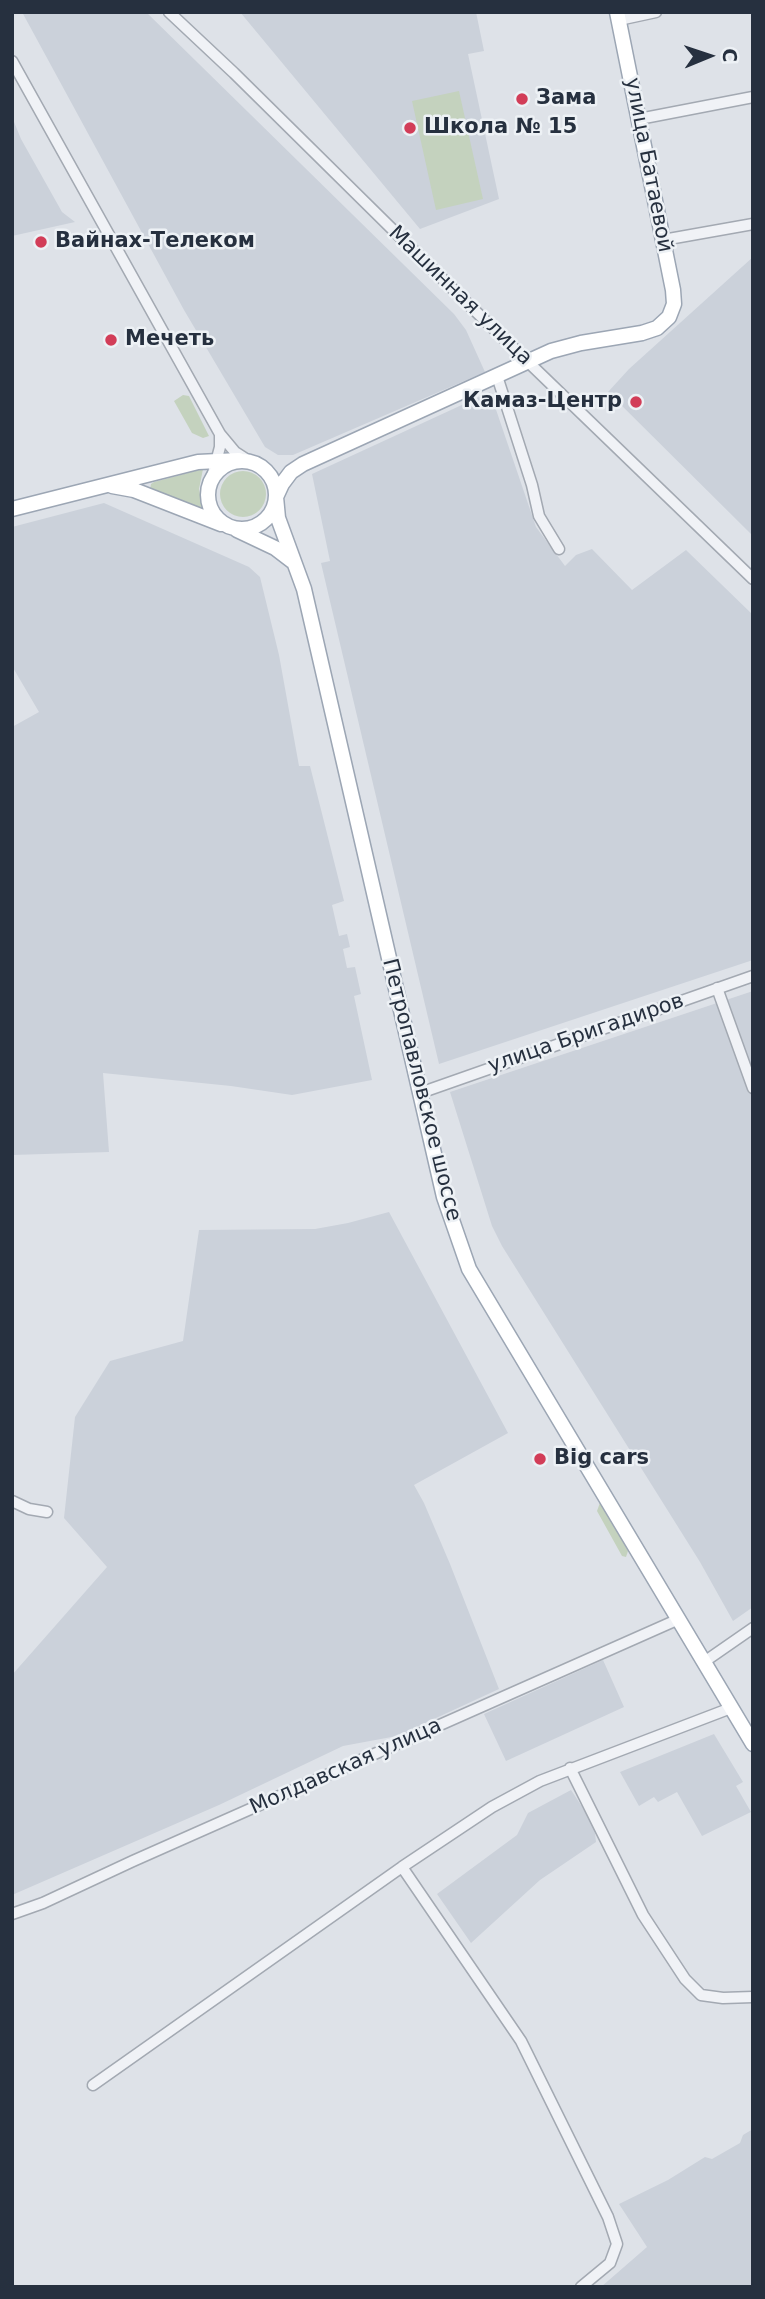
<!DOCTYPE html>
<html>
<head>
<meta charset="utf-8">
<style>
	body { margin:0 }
	#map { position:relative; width:765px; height:2299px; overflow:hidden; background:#dee2e8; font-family:"DejaVu Sans",sans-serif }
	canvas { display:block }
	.frame { position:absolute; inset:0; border:14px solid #26303f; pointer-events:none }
	.north { position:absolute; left:674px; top:21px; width:70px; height:70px; -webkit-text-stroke:5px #edf1f5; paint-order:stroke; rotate:88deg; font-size:19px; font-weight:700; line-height:28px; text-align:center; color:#26303f }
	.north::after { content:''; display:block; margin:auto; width:24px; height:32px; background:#26303f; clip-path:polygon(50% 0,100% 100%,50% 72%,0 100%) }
</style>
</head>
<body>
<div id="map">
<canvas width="765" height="2299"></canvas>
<div class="frame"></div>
<div class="north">С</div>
</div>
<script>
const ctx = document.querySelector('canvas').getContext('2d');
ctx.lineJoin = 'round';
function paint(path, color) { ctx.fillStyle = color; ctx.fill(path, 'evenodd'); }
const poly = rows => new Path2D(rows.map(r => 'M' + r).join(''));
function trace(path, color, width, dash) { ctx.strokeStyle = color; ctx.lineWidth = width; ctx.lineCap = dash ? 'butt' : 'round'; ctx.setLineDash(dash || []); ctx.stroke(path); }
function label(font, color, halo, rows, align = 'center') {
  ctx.font = font + ' "DejaVu Sans",sans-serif'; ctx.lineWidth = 5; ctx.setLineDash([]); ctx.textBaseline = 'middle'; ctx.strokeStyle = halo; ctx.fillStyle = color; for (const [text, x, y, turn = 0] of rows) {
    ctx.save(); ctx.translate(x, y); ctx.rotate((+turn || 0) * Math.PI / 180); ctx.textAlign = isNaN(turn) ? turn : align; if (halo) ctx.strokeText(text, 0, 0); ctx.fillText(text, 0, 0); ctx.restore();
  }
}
const built = poly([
	[22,12,146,12,454,314,466,330,485,372,293,455,278,455,265,447,184,310],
	[240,12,476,12,484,51,468,54,499,199,420,229],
	[12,117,21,139,62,212,75,222,12,236],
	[753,257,753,534,752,535,608,392,629,369],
	[490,392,536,527,565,566,576,555,592,549,632,590,686,550,753,615,753,960,439,1064,321,563,330,561,312,474],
	[104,503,249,567,260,577,279,655,299,766,310,766,344,901,332,905,339,936,347,934,350,947,343,949,347,968,355,967,361,994,354,996,372,1080,292,1095,231,1086,103,1073,109,1152,12,1155,12,727,39,712,12,666,12,527],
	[753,991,753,1607,733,1621,700,1562,502,1246,492,1226,450,1092],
	[389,1212,508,1433,414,1485,424,1503,450,1564,499,1689,397,1736,343,1746,219,1805,12,1895,12,1675,107,1567,64,1518,75,1417,110,1361,183,1341,199,1230,315,1229,348,1223],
	[603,1660,624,1707,506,1761,484,1714],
	[714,1734,743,1782,736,1786,751,1812,702,1836,677,1792,658,1802,654,1797,639,1806,620,1772],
	[571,1790,594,1825,596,1842,540,1880,471,1943,437,1894,517,1835,528,1813],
	[753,2129,753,2287,601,2287,647,2247,619,2204,668,2180,705,2157,712,2159,740,2143,743,2135]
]);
const green = poly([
	[459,91,483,199,436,210,412,101],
	[183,395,189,396,209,436,203,438,192,433,174,401],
	[203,469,199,489,204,512,150,490,151,484,154,482],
	'220 494a23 23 0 1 1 46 0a23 23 0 1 1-46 0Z',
	[601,1500,628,1551,626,1557,622,1556,597,1511]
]);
const minor = poly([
	[169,12,234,73,467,303,753,579],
	[619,20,656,12],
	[12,61,220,434,235,452,249,461],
	[639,119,753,97],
	[663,240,753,224],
	[497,376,532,485,539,516,559,549],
	[212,477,220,447,220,434],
	[717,988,753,1088],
	[420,1093,753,976],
	[12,1501,29,1509,47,1512],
	[704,1662,753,1628],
	[570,1768,643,1915,685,1979,701,1995,723,1998,753,1997],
	[402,1867,521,2041,608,2217,617,2244,610,2263,581,2287],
	[12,1914,43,1903,133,1861,679,1619],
	[93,2085,402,1867,492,1807,540,1781,731,1708]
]);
const major = poly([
	[617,12,673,290,674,304,669,317,657,328,642,333,581,343,551,351,303,464,291,472,282,484,276,497,278,518,304,589,444,1197,469,1269,753,1744],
	'208 495a34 34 0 1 1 68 0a34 34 0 1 1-68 0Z',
	[112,486,134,490,221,524],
	[12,509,198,462,239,460],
	[237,530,275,548,292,561]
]);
const markers = [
	[522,99,7,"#d23d58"],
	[410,128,7,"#d23d58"],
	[41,242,7,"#d23d58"],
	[111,340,7,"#d23d58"],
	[636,402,7,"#d23d58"],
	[540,1459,7,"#d23d58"]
];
const poiNames = [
	["Зама",536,99],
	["Школа № 15",424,128],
	["Вайнах-Телеком",55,242],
	["Мечеть",125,340],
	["Камаз-Центр",622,402,"right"],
	["Big cars",554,1459]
];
const streetNames = [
	["улица Батаевой",648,165,79],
	["Машинная улица",460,296,44],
	["улица Бригадиров",586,1034,-19],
	["Петропавловское шоссе",421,1090,76],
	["Молдавская улица",346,1767,-24]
];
paint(built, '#cbd1da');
paint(green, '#c4d2be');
trace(minor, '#a3a9b2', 13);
trace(major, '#9ca6b4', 17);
trace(minor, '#f0f2f6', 10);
trace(major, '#fff', 14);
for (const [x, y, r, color] of markers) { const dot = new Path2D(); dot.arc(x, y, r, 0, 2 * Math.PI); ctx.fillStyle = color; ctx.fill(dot); trace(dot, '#edf1f5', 2.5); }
label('bold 21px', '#26303f', '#edf1f5', poiNames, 'left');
label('21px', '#26303f', '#edf1f5', streetNames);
</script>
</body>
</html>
